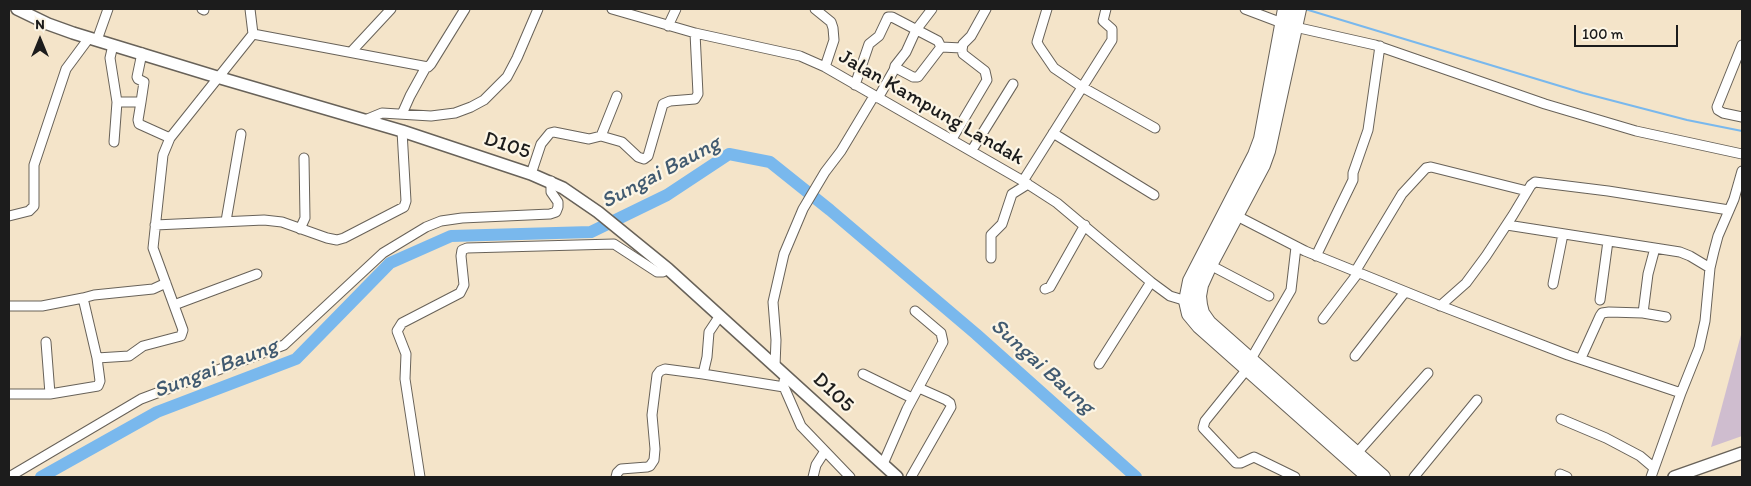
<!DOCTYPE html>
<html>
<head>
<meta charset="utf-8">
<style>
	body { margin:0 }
	#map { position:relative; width:1751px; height:486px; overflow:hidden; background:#f4e4c9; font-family:Itim,sans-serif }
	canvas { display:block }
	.frame { position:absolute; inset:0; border:10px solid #1c1c1c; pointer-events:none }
	.north { position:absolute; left:15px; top:15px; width:50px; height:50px; -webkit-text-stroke:4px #fcf5e5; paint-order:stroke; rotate:0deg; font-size:14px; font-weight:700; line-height:20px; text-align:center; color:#1c1c1c }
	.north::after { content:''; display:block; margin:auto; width:18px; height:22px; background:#1c1c1c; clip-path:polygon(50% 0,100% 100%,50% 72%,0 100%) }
	.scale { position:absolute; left:1574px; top:25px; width:104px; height:22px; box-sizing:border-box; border:2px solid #1c1c1c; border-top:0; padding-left:6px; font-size:15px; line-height:18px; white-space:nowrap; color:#1c1c1c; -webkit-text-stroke:4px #fcf5e5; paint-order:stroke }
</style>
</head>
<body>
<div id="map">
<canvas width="1751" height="486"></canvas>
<div class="frame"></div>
<div class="north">N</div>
<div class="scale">100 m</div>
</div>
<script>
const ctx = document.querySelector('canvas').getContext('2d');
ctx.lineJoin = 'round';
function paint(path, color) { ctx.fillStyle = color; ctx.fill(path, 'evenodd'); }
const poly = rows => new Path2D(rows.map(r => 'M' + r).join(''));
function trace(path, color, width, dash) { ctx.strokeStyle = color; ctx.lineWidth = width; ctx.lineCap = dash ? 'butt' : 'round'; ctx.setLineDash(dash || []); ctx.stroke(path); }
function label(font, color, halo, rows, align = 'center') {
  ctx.font = font + ' Itim,sans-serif'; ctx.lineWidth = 4.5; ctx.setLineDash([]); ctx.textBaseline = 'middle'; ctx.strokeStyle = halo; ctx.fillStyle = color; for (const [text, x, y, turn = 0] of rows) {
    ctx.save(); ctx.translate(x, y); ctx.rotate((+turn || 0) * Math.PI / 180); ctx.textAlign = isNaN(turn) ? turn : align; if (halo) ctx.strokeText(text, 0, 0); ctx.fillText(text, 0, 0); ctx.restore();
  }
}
const industrial = poly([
	[1742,331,1742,436,1711,447]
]);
const stream = poly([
	[1305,9,1583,93,1687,120,1742,131]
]);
const river = poly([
	[41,477,157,412,296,359,390,263,451,236,591,232,667,195,729,154,770,162,830,210,976,334,1136,477]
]);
const street = poly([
	[202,9,204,10],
	[250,9,253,34],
	[612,9,695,33,800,56,825,67,1023,181,1057,203,1151,282,1170,296,1190,302],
	[815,9,831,22,833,28,834,40,825,67],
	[1047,9,1037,42,1039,46,1054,68,1082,87,1155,128],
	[1245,9,1282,23],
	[668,26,676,9],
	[1295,27,1375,45,1545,104,1636,131,1742,154],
	[97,40,108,9],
	[113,45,110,58,117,102,141,102,144,82,138,79,137,77,142,53],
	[1742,45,1717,107,1718,110,1723,113,1742,117],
	[351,52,391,9],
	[894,70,895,66,906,52,916,30,932,9],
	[855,85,869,44,879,36,888,17,892,17,938,41,941,47,962,48],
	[878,98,894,70,898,69,913,77,918,77,941,47],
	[141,102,138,120,139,124,170,138],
	[402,114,410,96,426,67],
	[365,120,382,113,431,116,455,113,471,107,484,100,507,77,517,58,538,9],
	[1053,133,1154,195],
	[601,136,622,142,638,157,644,159,648,156,663,104,670,101,695,99,698,94,695,33],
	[952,139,987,80,985,71,963,54,962,50,963,44,971,36,986,9],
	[114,142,117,102],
	[972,150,1013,84],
	[531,174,541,144,550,133,554,132,589,139,601,136,617,96],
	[1023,181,1112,40,1112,29,1103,21,1106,9],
	[9,216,29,211,34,206,34,165,66,69,89,38],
	[1237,216,1305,251,1436,304,1568,355,1681,393],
	[226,221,241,134],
	[155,225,264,220,282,222,327,238,337,240,344,238,404,207,406,201,402,131],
	[1507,225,1680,252,1690,256,1710,268],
	[300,229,305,218,304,158],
	[1316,256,1353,180,1353,173,1368,130,1380,46],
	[991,258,991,235,1002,224,1012,194,1028,184],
	[1210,265,1269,296],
	[1355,272,1402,194,1426,168,1431,167,1527,191],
	[1553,284,1563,234],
	[1045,289,1050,287,1085,225],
	[83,298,94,295,153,289,166,283],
	[1600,300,1608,241],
	[174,305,257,274],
	[9,306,42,306,83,298,97,358],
	[1440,306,1466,283,1486,256,1513,215,1531,185,1535,182,1608,191,1729,210],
	[1643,313,1666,317],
	[1323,319,1358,273],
	[46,342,50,394],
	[1355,356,1405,292],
	[1581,358,1600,316,1602,313,1609,312,1643,313,1648,274,1655,248],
	[1251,359,1291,290,1296,247],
	[1099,364,1151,282],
	[775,366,776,340,773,302,784,254,803,209,825,172,841,151,874,96],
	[1247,369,1205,421,1203,428,1236,463,1241,463,1254,457,1295,477],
	[703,374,707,357,709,332,719,317],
	[863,374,912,398],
	[784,381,784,387,801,426,850,477],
	[9,394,50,394,98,386,100,381,97,358,129,356,143,346,181,336,183,330,153,248,163,155,170,138,253,34,428,67,431,64,465,9],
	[1561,419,1606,438,1640,456,1653,467],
	[1357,453,1428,373],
	[883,464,907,409,943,342,941,333,915,311],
	[1560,474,1567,477],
	[9,477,141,399,284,345,383,253,426,227,441,221,462,218,550,214,556,212,558,207,558,202,551,192,551,181],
	[420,477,405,379,406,354,397,331,402,323,460,293,464,285,461,256,462,250,467,248,614,244,657,272,663,272,668,269],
	[616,477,617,473,621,469,647,467,650,466,654,460,655,449,652,415,657,375,660,371,665,369,703,374,784,387],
	[813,477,816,465,825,451],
	[911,477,951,407,950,403,946,400,919,388],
	[1414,477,1477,400],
	[1651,477,1681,393,1699,348,1705,321,1710,268,1714,251,1718,236,1734,199,1742,171]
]);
const secondary = poly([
	[17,9,48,24,73,33,217,77,402,131,531,174,563,188,598,212,668,269,897,477],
	[1674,477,1742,453]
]);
const primary = poly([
	[1285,9,1261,139,1255,155,1190,281,1186,301,1189,314,1199,326,1369,477],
	[1299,9,1268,151,1263,165,1210,265,1201,285,1199,296,1200,305,1202,313,1209,323,1383,477]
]);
const streetNames = [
	["Jalan Kampung Landak",931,108,30],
	["D105",507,146,18],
	["D105",833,393,43]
];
const waterNames = [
	["Sungai Baung",661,173,-28],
	["Sungai Baung",1042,367,42],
	["Sungai Baung",216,369,-21]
];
paint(industrial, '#cfbdcf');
trace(stream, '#79b8ed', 2);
trace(river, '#79b8ed', 12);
trace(street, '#686259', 11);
trace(secondary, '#686259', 14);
trace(primary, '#686259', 16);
trace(street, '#fff', 9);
trace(secondary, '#fff', 11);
trace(primary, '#fff', 14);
label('21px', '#1c1c1c', '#fcf5e5', streetNames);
label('italic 22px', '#415a70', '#fcf5e5', waterNames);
</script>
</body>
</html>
